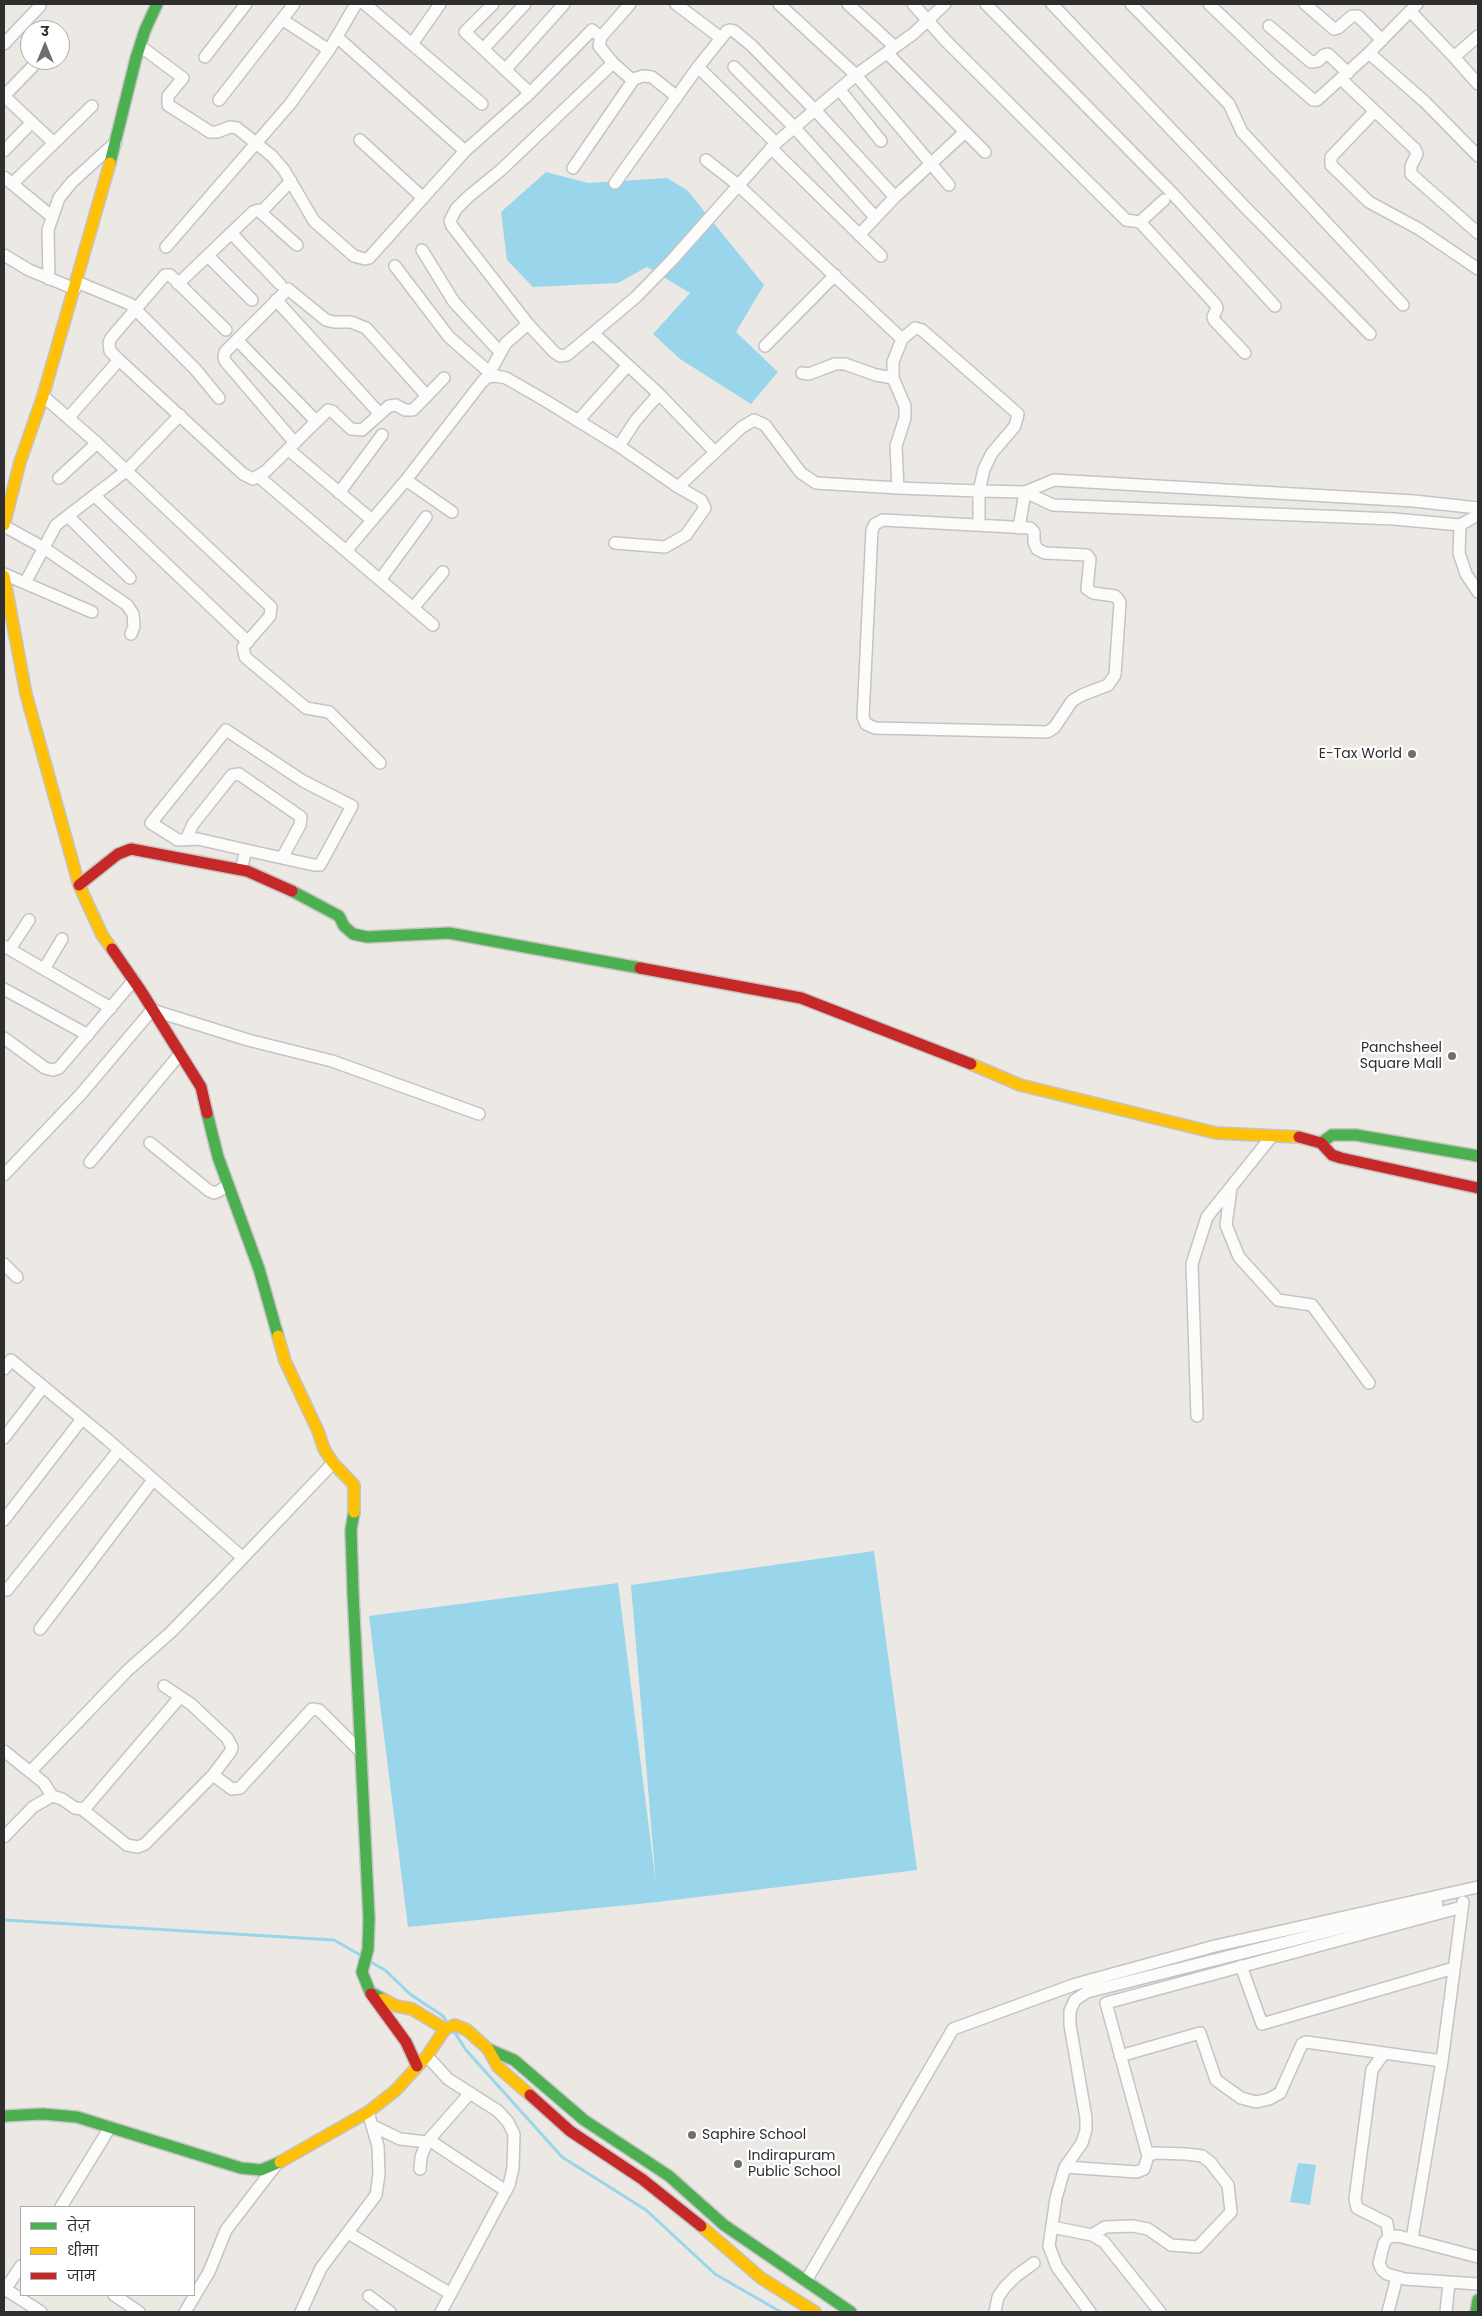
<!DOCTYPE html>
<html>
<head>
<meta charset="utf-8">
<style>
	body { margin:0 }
	#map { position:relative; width:1482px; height:2316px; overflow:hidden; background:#ece8e4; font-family:Poppins,"Noto Sans Devanagari",sans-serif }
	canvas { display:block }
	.frame { position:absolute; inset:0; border:5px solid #2e2e2e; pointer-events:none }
	.legend { position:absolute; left:20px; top:2206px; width:175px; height:90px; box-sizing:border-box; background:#fff; border:1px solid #ababab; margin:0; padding:6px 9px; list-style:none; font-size:15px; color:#2e2e2e }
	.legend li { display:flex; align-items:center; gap:10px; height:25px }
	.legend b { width:25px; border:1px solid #ababab }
	.north { position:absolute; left:20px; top:20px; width:50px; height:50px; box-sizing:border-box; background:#fff; border:1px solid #ababab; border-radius:50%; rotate:0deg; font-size:14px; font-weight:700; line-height:20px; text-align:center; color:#2e2e2e }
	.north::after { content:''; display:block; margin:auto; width:18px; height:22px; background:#706f6e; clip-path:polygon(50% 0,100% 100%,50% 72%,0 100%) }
</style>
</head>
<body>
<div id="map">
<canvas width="1482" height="2316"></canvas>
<div class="frame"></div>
<ul class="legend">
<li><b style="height:6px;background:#4caf50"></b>तेज़</li>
<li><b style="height:6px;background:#ffc107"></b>धीमा</li>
<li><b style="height:6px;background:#c62828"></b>जाम</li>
</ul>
<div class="north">उ</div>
</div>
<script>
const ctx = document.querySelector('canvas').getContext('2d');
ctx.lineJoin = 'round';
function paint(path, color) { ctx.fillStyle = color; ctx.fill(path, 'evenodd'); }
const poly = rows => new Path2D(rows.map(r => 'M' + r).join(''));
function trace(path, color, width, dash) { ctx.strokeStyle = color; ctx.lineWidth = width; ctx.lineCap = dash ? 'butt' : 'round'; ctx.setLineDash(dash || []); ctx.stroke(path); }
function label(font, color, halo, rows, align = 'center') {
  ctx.font = font + ' Poppins,sans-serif'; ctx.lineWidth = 4.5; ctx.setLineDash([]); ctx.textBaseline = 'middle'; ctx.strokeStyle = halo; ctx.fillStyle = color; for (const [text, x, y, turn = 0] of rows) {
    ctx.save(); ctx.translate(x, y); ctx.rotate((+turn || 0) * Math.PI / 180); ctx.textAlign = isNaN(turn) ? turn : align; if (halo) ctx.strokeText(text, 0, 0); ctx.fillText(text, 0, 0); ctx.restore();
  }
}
const water = poly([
	[546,172,588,183,667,178,687,190,764,285,736,332,778,372,751,404,680,359,653,334,690,293,647,267,618,283,533,287,507,260,501,212],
	[874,1551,917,1870,658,1902,408,1927,369,1616,618,1583,656,1884,631,1585],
	[1298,2163,1316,2165,1310,2205,1290,2202]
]);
const stream = poly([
	[4,1920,334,1940,362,1956],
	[369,1961,385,1970,410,1994,443,2016,448,2023],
	[453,2030,466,2050,562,2157,646,2210,715,2274,781,2312]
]);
const street = poly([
	[365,4,482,104],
	[493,4,465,32,530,93],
	[630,4,601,37,599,46,613,63,630,78,634,79],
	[676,4,721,38],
	[779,4,856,75,949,185],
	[848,4,895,47],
	[913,4,946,41,1126,220,1140,222,1164,200],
	[986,4,1173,194,1275,306],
	[1052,4,1244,206,1370,334],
	[1131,4,1229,104,1242,132,1403,305],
	[1209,4,1275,67,1313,100,1317,100,1369,53,1417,4],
	[1305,4,1334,29,1338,28,1352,16,1358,16,1382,40],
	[1410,11,1454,57],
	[283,20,329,50],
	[1269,26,1311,62,1318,61,1324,55,1328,54,1348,73],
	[1478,36,1454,57,1478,84],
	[337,37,465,151],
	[60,38,61,37],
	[4,44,40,6],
	[412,44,440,4],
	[140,46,183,78,168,96,168,105,210,132,217,132,230,127,237,128,272,156,284,170,314,221,354,256,365,259,369,258,465,151,530,93,592,30,601,37],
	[484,48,525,4],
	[887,53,985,152],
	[1369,53,1425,102,1478,156],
	[205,57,246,4],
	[613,63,501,170,468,197,456,209,450,221,452,226,528,324,554,352,560,356,567,355,636,297,673,259,776,143,856,75,913,34,945,4],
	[698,67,776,143],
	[734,67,794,127,875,217],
	[505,70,564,4],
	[1341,79,1415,149,1417,154,1411,166,1411,174,1478,233],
	[839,89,881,141],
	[4,96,54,143],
	[4,96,39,60],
	[219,100,294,4],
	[1374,112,1331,157,1331,165,1369,202,1419,229,1478,269],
	[360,140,423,198],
	[771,148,881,256],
	[4,151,32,122],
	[706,160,738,185,902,339],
	[573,168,634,79,643,76,652,77,677,97],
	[4,177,51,216],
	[615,183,698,67,727,31,730,30,734,31,751,45,815,110,895,197],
	[12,184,92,106],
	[261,212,291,181],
	[1140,222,1216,305,1217,308,1213,317,1214,320,1245,353],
	[231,233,280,284],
	[859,235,895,197,965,132],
	[166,247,290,104,329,50,356,4],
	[422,250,454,302,500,352],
	[4,255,29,270,75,289],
	[208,256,252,300],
	[395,266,449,337,489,372],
	[49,279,48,230,59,198,72,182,116,142],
	[77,282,130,304,196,370,219,398],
	[178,284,253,212,258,210,297,245],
	[276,300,380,414],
	[593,333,659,394,714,451],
	[237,340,316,421],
	[765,346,835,275],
	[119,360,243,474,253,479,266,471,328,410,332,411,351,429,362,430,389,406,396,405,405,410,413,410,444,378],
	[802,373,809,374,835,364,845,364,876,375,893,378],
	[487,377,506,343,528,324],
	[43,396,97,443,271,607,270,616,243,647,245,657,306,708,329,712,380,763],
	[69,417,119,360,110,351,109,343,111,338,165,275,170,275,226,330],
	[578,421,628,365],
	[295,443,225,361,224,357,225,352,288,289,326,320,334,322,351,322,366,328,427,396],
	[619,446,636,420,659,394],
	[289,450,372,520],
	[259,477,433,625],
	[59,478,97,443],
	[406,480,452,512],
	[1025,492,1054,480,1414,501,1478,508],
	[339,493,382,435],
	[95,496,248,642],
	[68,516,130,578],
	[883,520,1030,528,1034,532,1034,542,1037,549,1045,553,1087,555,1090,559,1087,589,1093,593,1115,596,1118,599,1120,603,1115,675,1108,685,1082,695,1072,701,1054,728,1047,732,875,728,866,724,863,717,872,530,875,524,883,520],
	[979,525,979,491,984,469,992,453,1015,426,1018,414,922,330,915,328,902,339,893,362,893,378,905,406,905,418,896,446,898,488,979,491,1025,492,1053,505,1394,519,1460,525,1478,515],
	[1460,525,1459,553,1466,574,1478,592],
	[4,526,44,548,127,605,133,614,134,626,131,634],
	[1019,528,1025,492],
	[615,543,665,547,686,535,705,508,701,500,678,487],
	[346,551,406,480,482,382,487,377,496,376,506,378,546,401,619,446,678,487,742,427,754,420,765,425,801,473,816,483,898,488],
	[4,574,92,612],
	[380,580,426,517],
	[25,583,56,525,126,471,180,415],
	[413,608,443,572],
	[186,840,193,824,232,775,239,774,301,817,300,825,282,858],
	[241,870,246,850,198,839,178,840,151,823,226,730,303,781,352,806,320,865,314,865,246,850],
	[4,946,111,1008],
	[10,949,29,920],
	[44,969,62,939],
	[4,989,88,1035],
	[4,1038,45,1068,53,1070,59,1068,134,980],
	[150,1143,208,1190,214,1193,219,1191,228,1185],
	[90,1162,180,1054],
	[4,1175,81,1094,152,1010,248,1040,332,1061,479,1114],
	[1231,1188,1226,1225,1239,1257,1278,1300,1312,1305,1369,1383],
	[4,1264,17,1277],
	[4,1369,11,1360,108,1440,242,1557],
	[1197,1416,1192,1264,1207,1217,1272,1136],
	[4,1438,43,1387],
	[4,1520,82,1419],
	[7,1590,119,1450],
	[40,1629,153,1480],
	[4,1751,44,1783,52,1796],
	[30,1772,128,1670,171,1632,217,1585,333,1463],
	[213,1775,232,1789,240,1788,312,1709,319,1710,361,1752],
	[82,1809,127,1845,138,1847,145,1844,213,1775,231,1751,232,1747,227,1738,191,1704,164,1686],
	[4,1837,33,1807,52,1796,62,1799,75,1808,82,1809,87,1806,180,1697],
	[1241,1966,1262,2024,1454,1968],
	[427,2056,448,2079,498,2111,508,2122,514,2134,513,2168,509,2185,441,2312],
	[1120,2056,1200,2033,1216,2080,1241,2098,1256,2102,1269,2099,1280,2093,1302,2044,1306,2042,1384,2053],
	[373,2126,400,2139,427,2142,421,2157,420,2169],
	[427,2142,470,2093],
	[435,2144,506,2191],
	[1148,2156,1106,2003,1462,1907],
	[1065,2167,1137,2172,1144,2169,1148,2156,1154,2153,1186,2154,1202,2156,1210,2162,1228,2185,1231,2212,1198,2247,1171,2245,1148,2229,1133,2226,1105,2227,1092,2235],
	[61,2207,109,2129],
	[1052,2227,1092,2235,1104,2242,1160,2312],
	[348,2233,451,2294],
	[1389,2237,1387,2223,1357,2208,1355,2199,1372,2070,1384,2053,1442,2061],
	[1412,2239,1442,2061,1463,1902],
	[1478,2257,1398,2236,1389,2237,1384,2243,1379,2263,1382,2270,1387,2274,1405,2279,1478,2284],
	[806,2281,953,2029,1076,1984,1215,1946,1478,1887],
	[5,2289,41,2312],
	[4,2291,21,2266],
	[114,2295,139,2312],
	[369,2296,390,2312],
	[185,2312,209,2272,226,2230,276,2165],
	[301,2312,321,2268,376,2195,379,2174,378,2146,368,2112],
	[995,2312,998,2297,1005,2287,1016,2276,1034,2263],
	[1090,2312,1057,2267,1049,2246,1056,2198,1065,2167,1082,2143,1086,2130,1086,2118,1070,2025,1070,2011,1075,2000,1087,1992,1437,1904],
	[1388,2312,1397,2277],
	[1446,2312,1449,2283]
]);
const fast = poly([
	[110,163,136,58,145,30,157,4],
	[292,891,339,916,344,926,353,934,367,937,449,933,640,968],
	[207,1113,218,1157,259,1269,278,1336],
	[1321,1143,1332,1135,1356,1135,1478,1156],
	[354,1512,351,1530,353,1593,369,1918,368,1949,362,1972,370,1992,383,1999],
	[488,2049,514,2060,584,2120,669,2176,724,2225,851,2312],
	[4,2116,43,2114,77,2117,241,2168,261,2170,280,2162],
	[1476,2312,1478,2300]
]);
const slow = poly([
	[4,525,20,462,43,396,110,163],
	[4,576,26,694,79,885,102,935,112,949],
	[971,1064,1020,1085,1216,1133,1299,1137],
	[278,1336,285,1361,318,1431,324,1449,333,1463,354,1485,354,1512],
	[383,1999,396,2006,412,2009,445,2029],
	[280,2162,368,2112,395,2091,427,2056,445,2029,455,2025,467,2030,488,2049,498,2067,530,2095],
	[701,2226,761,2278,815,2312]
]);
const jam = poly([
	[79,885,118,854,131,849,247,871,292,891],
	[112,949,141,991,201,1087,207,1113],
	[640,968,801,998,971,1064],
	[1299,1137,1321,1143,1332,1155,1341,1158,1478,1188],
	[371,1994,406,2042,417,2066],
	[530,2095,570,2131,642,2179,701,2226]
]);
const markers = [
	[1412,754,5,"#706f6e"],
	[1452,1056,5,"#706f6e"],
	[692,2135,5,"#706f6e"],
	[738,2164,5,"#706f6e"]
];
const poiNames = [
	["E-Tax World",1402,754],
	["Panchsheel",1442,1048],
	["Square Mall",1442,1064],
	["Saphire School",702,2135,"left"],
	["Indirapuram",748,2156,"left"],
	["Public School",748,2172,"left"]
];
paint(water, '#99d6ec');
trace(stream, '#99d6ec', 3);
trace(street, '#c5c4c5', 14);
trace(fast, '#c5c4c5', 14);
trace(slow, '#c5c4c5', 14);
trace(jam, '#c5c4c5', 14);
trace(street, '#fcfcfb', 11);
trace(fast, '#4caf50', 11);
trace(slow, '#ffc107', 11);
trace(jam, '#c62828', 11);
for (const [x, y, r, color] of markers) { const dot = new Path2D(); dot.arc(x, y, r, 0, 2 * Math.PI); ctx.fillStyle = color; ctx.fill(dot); trace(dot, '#fff', 2); }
label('14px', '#2e2e2e', '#fff', poiNames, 'right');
</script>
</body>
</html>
